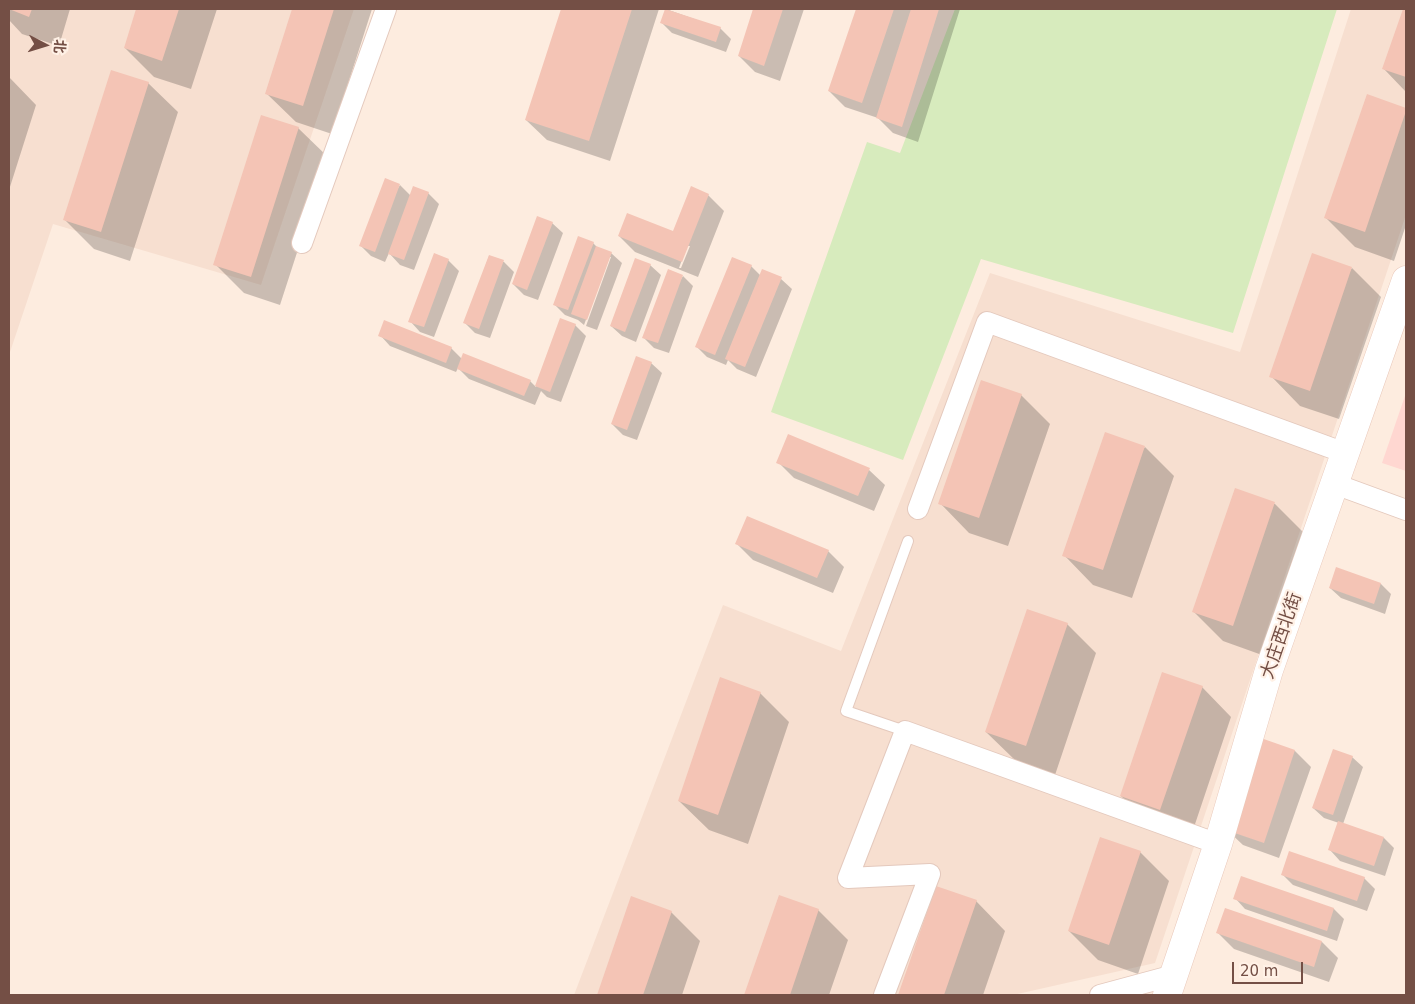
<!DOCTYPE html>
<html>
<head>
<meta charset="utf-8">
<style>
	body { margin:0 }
	#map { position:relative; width:1415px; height:1004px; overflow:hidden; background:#fdecdf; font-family:"DejaVu Sans","Noto Sans SC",sans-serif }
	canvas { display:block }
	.frame { position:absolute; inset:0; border:10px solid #744f45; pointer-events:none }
	.north { position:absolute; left:20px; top:20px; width:50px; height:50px; -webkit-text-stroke:4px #fff1e6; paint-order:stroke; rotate:95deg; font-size:14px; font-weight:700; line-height:20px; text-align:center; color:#744f45 }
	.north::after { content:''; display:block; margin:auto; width:18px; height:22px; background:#744f45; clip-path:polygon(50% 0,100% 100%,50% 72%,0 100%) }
	.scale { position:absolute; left:1232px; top:962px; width:71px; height:22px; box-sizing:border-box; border:2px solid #744f45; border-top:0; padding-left:6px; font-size:15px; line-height:18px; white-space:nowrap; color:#744f45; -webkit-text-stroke:4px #fff1e6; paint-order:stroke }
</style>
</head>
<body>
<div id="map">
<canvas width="1415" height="1004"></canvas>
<div class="frame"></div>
<div class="north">北</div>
<div class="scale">20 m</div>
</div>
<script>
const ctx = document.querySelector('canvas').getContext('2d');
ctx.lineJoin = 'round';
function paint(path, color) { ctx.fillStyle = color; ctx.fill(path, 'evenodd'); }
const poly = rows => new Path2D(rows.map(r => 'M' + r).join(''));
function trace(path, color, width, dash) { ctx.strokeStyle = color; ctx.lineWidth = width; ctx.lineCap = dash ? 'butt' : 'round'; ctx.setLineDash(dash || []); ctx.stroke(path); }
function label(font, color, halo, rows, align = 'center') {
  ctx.font = font + ' "DejaVu Sans","Noto Sans SC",sans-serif'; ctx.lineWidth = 4.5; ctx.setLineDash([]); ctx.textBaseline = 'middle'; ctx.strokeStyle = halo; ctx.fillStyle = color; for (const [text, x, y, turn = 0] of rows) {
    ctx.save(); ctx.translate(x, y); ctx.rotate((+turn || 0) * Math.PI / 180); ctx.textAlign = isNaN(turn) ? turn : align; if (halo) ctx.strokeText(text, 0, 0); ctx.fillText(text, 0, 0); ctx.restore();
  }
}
const residential = poly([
	[9,9,354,9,261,285,53,224,9,355],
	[1351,9,1406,9,1406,215,1155,963,1013,995,574,995,723,605,841,651,990,273,1240,352]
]);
const commercial = poly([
	[1406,393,1406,471,1382,463]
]);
const green = poly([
	[955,9,1337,9,1233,333,981,259,903,460,771,412,867,142,900,153]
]);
const shadow = poly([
	[9,9,70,9,59,46,22,34,9,20],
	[138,9,217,9,191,89,154,77,125,48],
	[293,9,372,9,332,134,296,122,266,93],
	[562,9,659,9,610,161,547,140,526,120],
	[666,9,720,28,731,39,726,52,672,33,661,22],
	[755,9,804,9,780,81,755,72,739,56],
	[858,9,960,9,918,142,893,133,878,118,845,107,829,91],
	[1404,9,1406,9,1406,92,1384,69],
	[9,77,36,105,9,190],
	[148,83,178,112,130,261,94,249,65,220],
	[1367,96,1406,110,1406,225,1394,261,1355,247,1326,218],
	[298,128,328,157,280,305,244,293,215,264],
	[400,185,411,196,428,193,439,204,414,270,400,265,389,253,385,262,371,256,361,246],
	[708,195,724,211,698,277,635,252,619,236,673,233],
	[687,246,690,246,681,268,679,268],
	[552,223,563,233,538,300,524,295,513,284],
	[593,243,598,248,611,253,622,263,597,330,586,326,611,257,609,257,584,325,578,320,565,315,554,304],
	[489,256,504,262,514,272,490,338,475,333,465,323],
	[448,260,459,271,434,337,420,332,410,321],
	[650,265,661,275,636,342,622,336,611,326],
	[751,266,761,276,763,271,781,279,792,289,756,377,737,369,728,360,726,365,707,357,697,347],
	[1352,268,1381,297,1339,419,1300,406,1271,376],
	[683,276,693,286,669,353,654,348,643,337],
	[561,320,575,325,586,336,561,402,547,397,541,391,535,405,469,379,458,368,456,372,390,346,380,335,451,348,462,359,530,381,536,387],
	[651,363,662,373,637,440,623,435,612,424],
	[1021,395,1050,424,1008,546,969,533,940,503],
	[1145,447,1174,476,1132,598,1093,585,1064,555],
	[778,462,869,470,885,485,874,511,794,478],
	[1235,490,1275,504,1304,533,1262,655,1223,641,1194,612],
	[737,544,828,551,844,567,833,593,753,560],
	[1337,569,1381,584,1391,594,1385,614,1341,598,1330,588],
	[1067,624,1096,653,1055,775,1016,761,986,732],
	[1202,687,1231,717,1190,839,1150,825,1121,796],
	[760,693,789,722,748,844,709,830,679,801],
	[1258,738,1295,751,1311,767,1279,858,1243,845,1227,830],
	[1352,757,1363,767,1343,824,1384,838,1394,848,1385,876,1340,861,1330,850,1339,823,1324,818,1313,808],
	[1140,852,1169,881,1138,974,1098,960,1069,931],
	[1283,875,1364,878,1375,889,1367,911,1293,885],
	[1242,877,1334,909,1344,919,1337,941,1245,909,1235,898],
	[936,888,976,901,1005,931,983,995,900,995],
	[779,897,818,910,848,940,829,995,746,995],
	[632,898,671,912,700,941,682,995,598,995],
	[1226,909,1322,942,1338,958,1329,982,1234,949,1218,933]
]);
const building = poly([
	[9,9,32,9,29,17],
	[136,9,179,9,162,61,124,48],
	[292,9,334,9,303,106,265,94],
	[561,9,632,9,589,141,525,120],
	[665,9,721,27,716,42,660,23],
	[753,9,783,9,764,66,738,56],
	[856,9,894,9,862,103,828,91],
	[911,9,939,9,902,127,876,118],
	[1403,9,1406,9,1406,77,1382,69],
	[111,70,149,82,101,232,63,220],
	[1367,94,1406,108,1406,111,1365,232,1324,218],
	[261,115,299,127,251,277,213,265],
	[385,178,400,184,375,252,359,246],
	[413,186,429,192,404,260,388,254],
	[691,186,709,194,682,262,618,236,627,213,673,231],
	[537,216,553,222,527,290,512,284],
	[578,236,594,242,568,310,553,305],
	[596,246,612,252,587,320,571,314],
	[434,253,449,259,424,327,408,322],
	[1312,253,1352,267,1310,391,1269,377],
	[489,255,504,260,479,329,463,323],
	[732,257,752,265,715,355,695,347],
	[635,258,651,264,625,332,610,326],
	[668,269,683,275,658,343,642,338],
	[762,269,782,277,745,367,725,359],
	[560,318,576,324,550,392,535,386],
	[384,320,452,347,446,363,378,336],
	[463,353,531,380,524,396,457,369],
	[636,356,652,362,627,430,611,424],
	[981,380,1022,394,979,518,938,504],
	[1105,432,1145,446,1103,570,1062,556],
	[788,434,870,468,858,496,776,463],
	[1235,488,1275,502,1233,626,1192,612],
	[747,516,829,550,817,578,735,544],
	[1336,567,1381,583,1374,604,1329,588],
	[1027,609,1068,623,1026,746,985,732],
	[1162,672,1203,686,1160,810,1120,796],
	[720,677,761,692,718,815,678,801],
	[1258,737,1295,750,1264,843,1226,830],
	[1333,749,1353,756,1333,815,1312,808],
	[1338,821,1384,837,1374,866,1328,850],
	[1100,837,1141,851,1109,945,1068,931],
	[1289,851,1365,877,1357,901,1281,875],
	[1241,876,1334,908,1327,931,1233,899],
	[936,886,977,900,944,995,898,995],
	[779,895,819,909,790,995,744,995],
	[631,896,672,911,643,995,597,995],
	[1225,908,1322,941,1314,967,1216,933]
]);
const lane = poly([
	[905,731,846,711,908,541]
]);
const street = poly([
	[302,243,386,9],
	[1335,484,1406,510],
	[918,509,987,322,1345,453],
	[884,995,930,874,848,878,905,731,1218,844],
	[1100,995,1174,975]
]);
const secondary = poly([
	[1167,995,1218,844,1269,670,1406,280]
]);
const streetNames = [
	["大庄西北街",1282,636,-71]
];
paint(residential, '#f7dfd0');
paint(commercial, '#ffd7d1');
paint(green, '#d7ebbd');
paint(shadow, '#0003');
paint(building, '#f4c4b5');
trace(lane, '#e4c9bd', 12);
trace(street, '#e4c9bd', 22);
trace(secondary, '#e9c8ba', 29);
trace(lane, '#fff', 10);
trace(street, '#fff', 20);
trace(secondary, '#fff', 28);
label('18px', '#744f45', '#fff1e6', streetNames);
</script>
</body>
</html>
